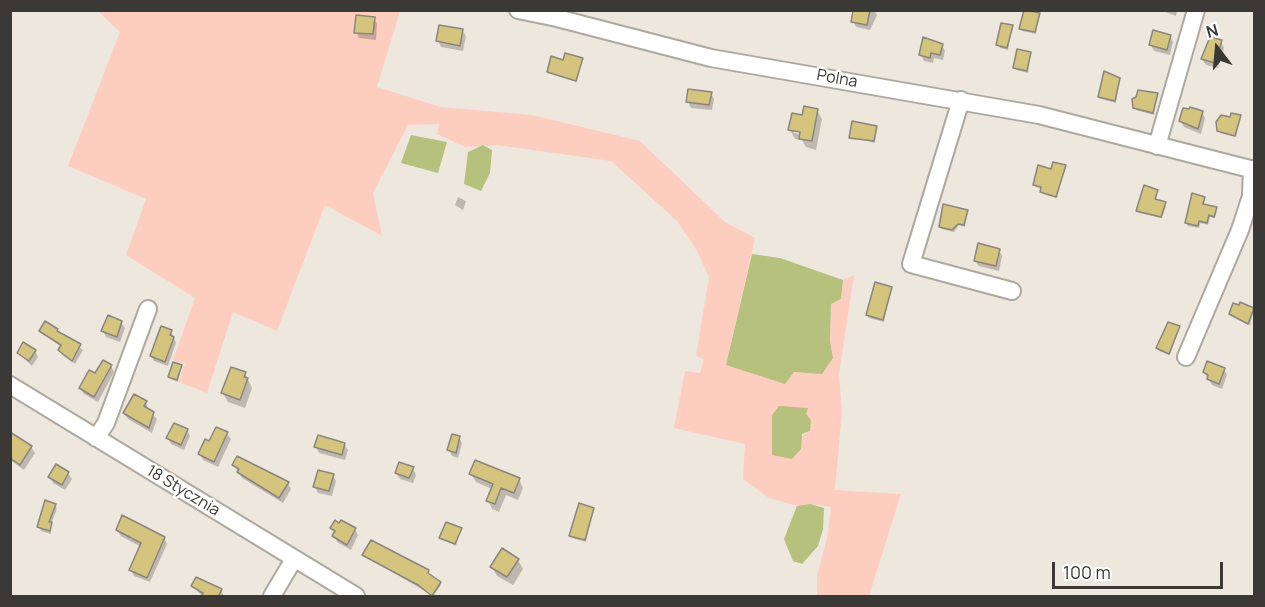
<!DOCTYPE html>
<html>
<head>
<meta charset="utf-8">
<style>
	body { margin:0 }
	#map { position:relative; width:1265px; height:607px; overflow:hidden; background:#eee7de; font-family:Manrope,sans-serif }
	canvas { display:block }
	.frame { position:absolute; inset:0; border:12px solid #3b3935; pointer-events:none }
	.north { position:absolute; left:1187px; top:18px; width:60px; height:60px; -webkit-text-stroke:4px #fff; paint-order:stroke; rotate:344deg; font-size:16px; font-weight:700; line-height:24px; text-align:center; color:#3b3935 }
	.north::after { content:''; display:block; margin:auto; width:21px; height:27px; background:#3b3935; clip-path:polygon(50% 0,100% 100%,50% 72%,0 100%) }
	.scale { position:absolute; left:1052px; top:562px; width:171px; height:27px; box-sizing:border-box; border:3px solid #3b3935; border-top:0; padding-left:8px; font-size:18px; line-height:21px; white-space:nowrap; color:#3b3935; -webkit-text-stroke:4px #fff; paint-order:stroke }
</style>
</head>
<body>
<div id="map">
<canvas width="1265" height="607"></canvas>
<div class="frame"></div>
<div class="north">N</div>
<div class="scale">100 m</div>
</div>
<script>
const ctx = document.querySelector('canvas').getContext('2d');
ctx.lineJoin = 'round';
function paint(path, color) { ctx.fillStyle = color; ctx.fill(path, 'evenodd'); }
const poly = rows => new Path2D(rows.map(r => 'M' + r).join(''));
function trace(path, color, width, dash) { ctx.strokeStyle = color; ctx.lineWidth = width; ctx.lineCap = dash ? 'butt' : 'round'; ctx.setLineDash(dash || []); ctx.stroke(path); }
function label(font, color, halo, rows, align = 'center') {
  ctx.font = font + ' Manrope,sans-serif'; ctx.lineWidth = 4.5; ctx.setLineDash([]); ctx.textBaseline = 'middle'; ctx.strokeStyle = halo; ctx.fillStyle = color; for (const [text, x, y, turn = 0] of rows) {
    ctx.save(); ctx.translate(x, y); ctx.rotate((+turn || 0) * Math.PI / 180); ctx.textAlign = isNaN(turn) ? turn : align; if (halo) ctx.strokeText(text, 0, 0); ctx.fillText(text, 0, 0); ctx.restore();
  }
}
const green = poly([
	[98,11,400,11,377,87,441,107,532,115,640,141,725,222,755,238,726,365,794,372,833,358,830,341,831,304,841,299,843,280,854,275,839,374,842,413,835,490,901,494,869,596,817,596,817,576,827,538,831,507,810,504,797,506,769,498,743,479,745,444,674,428,685,371,700,373,704,359,696,356,709,277,697,251,677,221,611,161,497,145,465,147,437,134,439,124,408,125,373,193,382,236,325,205,277,331,233,312,207,393,179,382,185,364,173,360,195,298,126,255,146,199,68,166,120,32],
	[772,415,810,431,772,455]
]);
const water = poly([
	[411,135,447,142,438,173,401,163],
	[483,145,492,150,490,173,481,191,464,184,468,152],
	[752,254,780,258,843,280,841,299,831,304,830,341,833,358,822,374,794,372,785,384,726,365],
	[779,406,808,408,806,414,811,420,810,431,802,434,801,449,792,459,772,455,772,415],
	[810,504,824,508,823,529,818,546,802,564,793,561,784,539,797,506]
]);
const shadow = poly([
	[855,10,874,10,877,15,870,30,856,27,853,21],
	[1160,10,1177,10,1176,16],
	[1039,14,1036,34,1022,31,1021,29],
	[374,18,377,24,376,40,359,38,356,32],
	[1012,27,1008,50,1000,48,999,46],
	[462,30,466,36,463,51,441,47,438,41],
	[1170,36,1173,42,1170,55,1154,51,1151,45],
	[1221,42,1224,48,1218,68,1206,65,1202,59],
	[942,45,945,51,943,60,934,58,933,63,924,61,921,55],
	[1030,54,1028,73,1016,70,1015,68],
	[582,59,577,82,548,72,564,62],
	[1119,79,1116,103,1101,99,1100,97],
	[711,93,714,99,712,110,691,108,688,102],
	[1157,95,1154,115,1136,110,1134,107],
	[817,110,822,119,816,150,806,147,802,140,795,139,790,130,803,117],
	[794,130,807,135,794,133],
	[1202,112,1205,118,1201,134,1184,127,1181,121],
	[1222,116,1240,117,1236,137,1220,133],
	[876,128,875,143,851,137],
	[1065,166,1057,198,1043,194,1042,189,1036,187,1035,185,1052,171],
	[1157,191,1156,201,1166,206,1162,218,1139,213,1137,210],
	[458,197,466,201,463,210,455,205],
	[1204,198,1204,206,1217,211,1215,218,1210,217,1208,225,1200,223,1199,228,1188,226,1186,223],
	[967,211,965,227,959,225,954,232,942,229,941,226],
	[999,250,1002,256,999,271,979,266,975,261],
	[891,288,884,322,869,318,867,315],
	[1234,304,1254,309,1250,325,1232,316],
	[121,322,125,328,120,342,106,337,103,331],
	[1179,328,1170,355,1159,351,1157,348],
	[57,330,83,350,75,364,62,355,59,350,61,347,41,331],
	[171,331,176,343,168,366,154,361,151,356],
	[35,351,38,357,32,366,18,353],
	[111,366,114,372,98,402,84,394,80,388],
	[181,366,178,382,171,379,169,377],
	[1224,369,1227,375,1222,389,1212,385,1204,372],
	[245,373,252,388,245,408,228,402,223,393],
	[146,402,148,410,157,419,152,433,128,419,124,413],
	[10,428,11,434,31,447,35,453,24,470,10,460],
	[217,429,227,434,231,439,218,467,203,460,200,454,210,443],
	[187,430,190,436,184,450,171,444,168,438],
	[459,438,462,443,458,458,452,456,449,450],
	[344,444,348,450,345,460,319,453,316,447],
	[234,465,288,484,291,489,283,503,242,478],
	[56,466,68,473,72,479,65,490,53,483,50,477],
	[413,469,416,475,413,483,400,479,396,473],
	[471,474,519,479,523,488,518,500,506,495,499,512,492,509,488,500,492,489,476,482],
	[333,475,336,481,332,496,318,493,315,487],
	[55,505,57,509,51,524,51,534,41,531,39,527],
	[593,509,586,542,572,538,571,536],
	[332,528,355,530,358,535,351,550,337,542],
	[117,530,164,538,167,544,150,582,134,576,131,570,141,547,121,536],
	[460,530,456,546,441,538],
	[364,555,428,571,428,576,441,585,433,596],
	[518,560,523,569,513,585,497,576,492,567],
	[193,586,221,590,224,596,202,596]
]);
const building = poly([
	[853,10,870,10,867,25,851,22,853,10],
	[1024,10,1040,13,1035,32,1019,29,1024,10],
	[356,15,375,17,373,34,354,33,356,15],
	[1001,23,1013,25,1007,48,996,45,1001,23],
	[439,25,463,29,460,46,436,41,439,25],
	[1153,30,1171,35,1167,50,1149,45,1153,30],
	[923,37,943,44,940,55,931,53,930,58,919,55,923,37],
	[1210,37,1222,40,1215,63,1201,59,1210,37],
	[1017,49,1031,52,1027,71,1013,68,1017,49],
	[565,53,583,58,576,81,547,72,551,56,563,60,565,53],
	[1104,71,1120,78,1115,101,1098,97,1104,71],
	[688,89,712,92,709,105,686,102,688,89],
	[1138,90,1158,93,1153,113,1133,108,1132,99,1136,97,1138,90],
	[804,106,818,109,812,141,799,139,800,132,788,130,792,113,802,115,804,106],
	[1190,107,1203,111,1198,129,1179,121,1183,108,1189,109,1190,107],
	[1231,113,1241,115,1235,136,1217,131,1216,122,1221,115,1230,117,1231,113],
	[852,121,877,126,874,141,849,138,852,121],
	[1053,162,1066,165,1056,197,1040,192,1041,187,1033,185,1038,165,1051,169,1053,162],
	[1144,185,1158,190,1155,199,1166,202,1161,217,1136,211,1144,185],
	[1192,193,1205,197,1203,204,1217,207,1214,217,1209,215,1207,223,1199,221,1198,226,1185,223,1192,193],
	[943,204,968,210,964,225,958,224,952,230,939,227,943,204],
	[978,243,1000,249,996,266,974,261,978,243],
	[875,282,892,287,883,320,866,315,875,282],
	[1240,302,1254,308,1248,324,1229,314,1233,303,1239,305,1240,302],
	[108,315,122,321,117,337,101,331,108,315],
	[45,321,58,329,57,331,81,344,72,361,58,350,61,345,39,331,45,321],
	[1168,322,1180,326,1169,354,1156,348,1168,322],
	[161,326,172,330,170,335,174,337,165,362,150,356,161,326],
	[23,342,36,350,29,361,17,353,23,342],
	[103,360,112,365,94,397,79,388,89,370,95,373,103,360],
	[1207,361,1225,368,1219,384,1207,379,1208,375,1203,372,1207,361],
	[173,362,182,365,177,380,168,377,173,362],
	[231,367,246,372,244,377,248,378,240,400,221,393,231,367],
	[134,394,147,401,144,406,154,412,149,428,123,413,134,394],
	[174,423,188,429,181,445,166,438,174,423],
	[216,427,228,432,214,462,198,454,205,439,209,441,216,427],
	[10,432,32,446,20,465,10,458,10,432],
	[452,434,460,436,456,453,447,450,452,434],
	[318,435,345,443,342,455,314,447,318,435],
	[237,456,289,482,279,498,237,472,239,469,232,465,237,456],
	[475,460,520,478,514,493,501,488,495,504,486,501,493,484,469,474,475,460],
	[399,462,414,467,409,478,395,473,399,462],
	[56,464,69,472,62,485,48,477,56,464],
	[318,470,334,474,329,491,313,487,318,470],
	[45,500,56,504,49,522,52,522,50,531,37,527,45,500],
	[579,503,594,508,585,540,569,536,579,503],
	[122,515,165,537,147,578,129,570,141,543,116,530,122,515],
	[335,520,339,523,341,520,356,528,347,545,332,536,335,531,330,528,335,520],
	[446,522,462,528,455,544,439,538,446,522],
	[371,540,429,570,428,573,441,582,432,596,418,585,362,555,371,540],
	[502,548,519,559,507,577,490,567,502,548],
	[196,577,222,589,218,597,201,597,203,593,191,586,196,577]
]);
const minor = poly([
	[518,10,557,18,711,58,1039,115,1254,170],
	[961,100,911,264,1012,291],
	[1157,146,1196,10],
	[1186,357,1240,230,1251,196,1252,169],
	[10,385,356,596],
	[96,438,106,423,148,309],
	[272,596,294,559]
]);
const streetNames = [
	["Polna",837,79,10],
	["18 Stycznia",183,491,31]
];
paint(green, '#fdcec0');
paint(water, '#b5c17c');
paint(shadow, '#0003');
paint(building, '#d4c47d');
trace(building, '#89877d', 1.5);
trace(minor, '#aea89f', 20);
trace(minor, '#fff', 16);
label('16px', '#3b3935', '#fff', streetNames);
</script>
</body>
</html>
